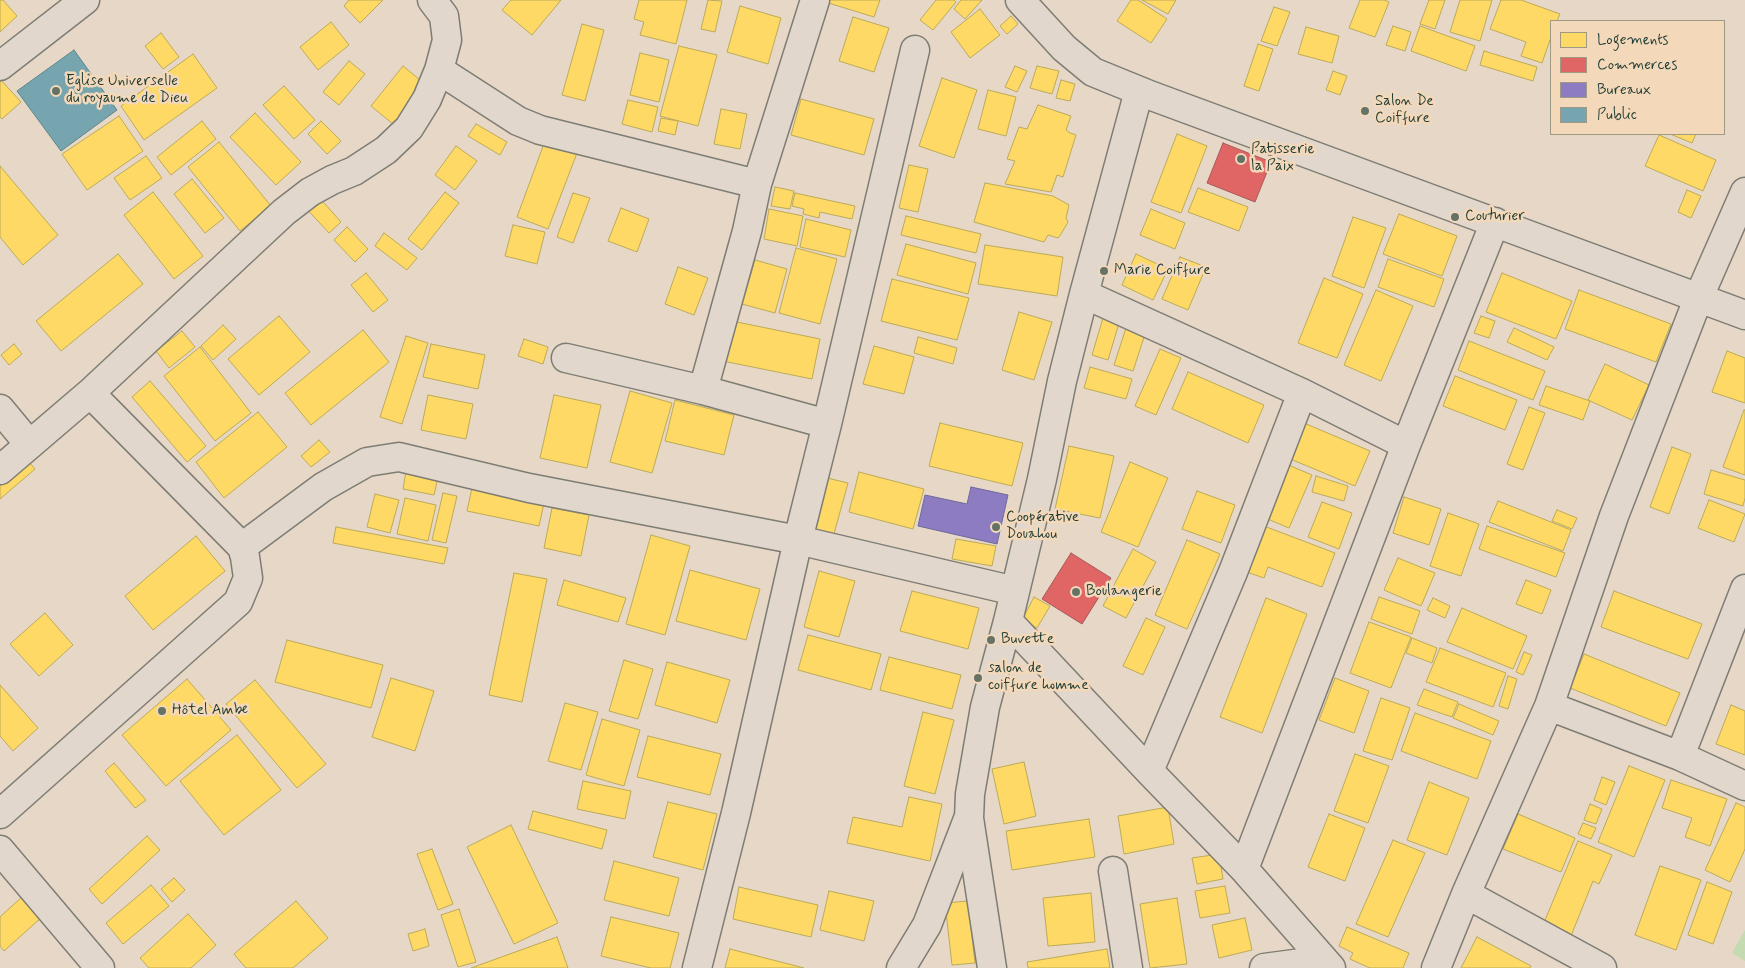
<!DOCTYPE html>
<html>
<head>
<meta charset="utf-8">
<style>
	body { margin:0 }
	#map { position:relative; width:1745px; height:968px; overflow:hidden; background:#e6d7c7; font-family:Mynerve,sans-serif }
	canvas { display:block }
	.legend { position:absolute; left:1550px; top:20px; width:175px; height:115px; box-sizing:border-box; background:#f3d8ba; border:1px solid #9e9a84; margin:0; padding:6px 9px; list-style:none; font-size:15px; color:#1f3d34 }
	.legend li { display:flex; align-items:center; gap:10px; height:25px }
	.legend b { width:25px; border:1px solid #9e9a84 }
</style>
</head>
<body>
<div id="map">
<canvas width="1745" height="968"></canvas>
<ul class="legend">
<li><b style="height:14px;background:#ffd966"></b>Logements</li>
<li><b style="height:14px;background:#e06666"></b>Commerces</li>
<li><b style="height:14px;background:#8e7cc3"></b>Bureaux</li>
<li><b style="height:14px;background:#76a5af"></b>Public</li>
</ul>
</div>
<script>
const ctx = document.querySelector('canvas').getContext('2d');
ctx.lineJoin = 'round';
function paint(path, color) { ctx.fillStyle = color; ctx.fill(path, 'evenodd'); }
const poly = rows => new Path2D(rows.map(r => 'M' + r).join(''));
function trace(path, color, width, dash) { ctx.strokeStyle = color; ctx.lineWidth = width; ctx.lineCap = dash ? 'butt' : 'round'; ctx.setLineDash(dash || []); ctx.stroke(path); }
function label(font, color, halo, rows, align = 'center') {
  ctx.font = font + ' Mynerve,sans-serif'; ctx.lineWidth = 5; ctx.setLineDash([]); ctx.textBaseline = 'middle'; ctx.strokeStyle = halo; ctx.fillStyle = color; for (const [text, x, y, turn = 0] of rows) {
    ctx.save(); ctx.translate(x, y); ctx.rotate((+turn || 0) * Math.PI / 180); ctx.textAlign = isNaN(turn) ? turn : align; if (halo) ctx.strokeText(text, 0, 0); ctx.fillText(text, 0, 0); ctx.restore();
  }
}
const green = poly([
	[1745,930,1745,961,1732,953]
]);
const homes = poly([
	[0,0,3,0,17,16,0,32,0,0],
	[349,0,383,0,360,23,344,6,349,0],
	[511,0,561,0,532,35,502,10,511,0],
	[639,0,687,0,676,44,640,35,644,22,634,19,639,0],
	[708,0,722,1,715,32,701,29,708,0],
	[823,0,880,0,874,17,822,1,823,0],
	[936,0,954,0,956,2,933,30,920,20,936,0],
	[961,0,982,0,965,19,954,9,961,0],
	[1131,0,1138,0,1167,19,1151,43,1117,21,1131,0],
	[1142,0,1176,0,1168,14,1142,0],
	[1360,0,1384,0,1389,2,1375,37,1349,28,1360,0],
	[1429,0,1445,0,1435,29,1420,24,1429,0],
	[1460,0,1492,0,1480,41,1450,32,1460,0],
	[1501,0,1521,0,1560,14,1557,21,1551,21,1551,37,1542,63,1521,56,1526,42,1490,29,1501,0],
	[740,6,781,18,768,64,727,52,740,6],
	[1274,7,1290,12,1277,46,1261,41,1274,7],
	[980,9,1000,35,970,58,951,32,980,9],
	[1011,16,1018,24,1007,34,1000,26,1011,16],
	[853,17,889,28,874,72,839,61,853,17],
	[331,22,349,45,318,70,300,47,331,22],
	[582,24,604,30,585,101,562,95,582,24],
	[1393,26,1411,32,1405,51,1386,45,1393,26],
	[1420,26,1475,46,1466,71,1411,51,1420,26],
	[1306,27,1339,36,1332,63,1298,54,1306,27],
	[161,33,179,57,163,69,145,46,161,33],
	[1258,44,1273,49,1259,91,1244,86,1258,44],
	[679,46,717,55,698,126,660,116,679,46],
	[1484,51,1537,67,1533,81,1480,65,1484,51],
	[640,53,669,60,659,102,630,95,640,53],
	[193,54,217,88,144,140,121,106,193,54],
	[349,61,365,74,339,105,323,92,349,61],
	[403,66,425,84,393,124,371,106,403,66],
	[1015,66,1027,71,1017,92,1005,87,1015,66],
	[1037,66,1059,71,1052,94,1030,88,1037,66],
	[1333,71,1347,76,1340,95,1326,90,1333,71],
	[942,78,977,90,954,158,919,146,942,78],
	[0,79,21,102,2,119,0,117,0,79],
	[1061,80,1075,84,1070,101,1056,98,1061,80],
	[284,86,315,120,294,139,263,105,284,86],
	[988,90,1016,97,1006,136,978,129,988,90],
	[801,99,874,119,864,155,791,135,801,99],
	[628,100,658,107,652,132,622,124,628,100],
	[1038,105,1071,116,1066,130,1070,133,1076,135,1063,177,1057,175,1051,192,1005,184,1015,161,1007,159,1019,127,1027,129,1038,105],
	[721,109,747,114,740,149,714,144,721,109],
	[255,113,301,162,276,185,230,137,255,113],
	[119,116,143,151,87,190,62,154,119,116],
	[661,118,678,121,675,135,658,131,661,118],
	[202,121,216,139,171,175,157,157,202,121],
	[321,121,341,141,327,154,308,134,321,121],
	[476,124,507,142,500,155,468,136,476,124],
	[1177,134,1207,146,1181,213,1151,202,1177,134],
	[1670,134,1696,134,1692,143,1670,134],
	[1659,135,1716,160,1703,191,1645,166,1659,135],
	[545,141,577,153,548,229,517,217,545,141],
	[219,142,271,206,240,231,188,167,219,142],
	[456,146,477,161,455,190,435,175,456,146],
	[146,156,162,178,130,200,114,178,146,156],
	[909,165,928,169,918,212,899,208,909,165],
	[0,166,58,235,23,265,0,237,0,166],
	[192,179,224,218,205,233,174,194,192,179],
	[985,183,1053,196,1069,205,1066,218,1068,222,1061,234,1058,238,1048,235,1044,242,974,222,985,183],
	[775,187,794,191,790,209,771,206,775,187],
	[1198,188,1248,207,1239,231,1188,212,1198,188],
	[1687,190,1701,196,1691,218,1678,212,1687,190],
	[153,192,203,256,174,279,124,215,153,192],
	[445,192,459,203,422,250,408,239,445,192],
	[573,193,590,198,573,243,557,237,573,193],
	[795,193,855,206,852,219,820,212,819,218,803,214,804,209,792,206,795,193],
	[318,196,341,222,329,233,305,207,318,196],
	[621,208,649,219,637,252,608,241,621,208],
	[769,209,803,216,797,246,764,239,769,209],
	[1151,209,1185,223,1175,249,1140,235,1151,209],
	[1399,214,1457,236,1442,276,1383,254,1399,214],
	[906,216,981,234,976,253,901,235,906,216],
	[1353,217,1386,228,1364,288,1332,276,1353,217],
	[806,219,851,230,845,257,800,247,806,219],
	[513,225,545,232,537,264,505,256,513,225],
	[347,227,368,249,355,262,334,240,347,227],
	[384,233,417,258,407,270,375,246,384,233],
	[906,244,976,263,968,294,897,275,906,244],
	[985,245,1063,257,1057,296,978,284,985,245],
	[796,248,837,259,820,324,779,313,796,248],
	[118,254,143,284,61,351,36,321,118,254],
	[1136,254,1168,269,1153,300,1122,285,1136,254],
	[1180,257,1206,267,1188,310,1162,299,1180,257],
	[1388,259,1444,279,1434,307,1378,287,1388,259],
	[755,260,787,269,775,313,742,304,755,260],
	[678,267,708,278,694,315,665,304,678,267],
	[366,273,388,300,373,312,351,285,366,273],
	[1502,273,1572,301,1556,339,1486,312,1502,273],
	[1324,278,1363,294,1337,358,1298,343,1324,278],
	[892,279,969,298,957,340,881,321,892,279],
	[1376,290,1413,306,1381,381,1344,365,1376,290],
	[1579,290,1671,324,1656,362,1565,329,1579,290],
	[1019,312,1052,322,1034,380,1002,370,1019,312],
	[279,316,310,352,259,395,228,359,279,316],
	[1481,316,1495,321,1489,338,1474,333,1481,316],
	[1103,318,1119,323,1108,360,1092,355,1103,318],
	[732,321,820,339,812,379,723,361,732,321],
	[223,325,236,339,213,360,201,346,223,325],
	[1127,325,1146,331,1133,371,1114,365,1127,325],
	[1514,328,1554,347,1547,360,1507,342,1514,328],
	[363,330,389,362,311,425,285,393,363,330],
	[182,331,195,347,169,368,156,351,182,331],
	[406,336,428,343,402,424,380,417,406,336],
	[918,337,957,348,953,364,914,353,918,337],
	[524,339,548,347,543,364,518,356,524,339],
	[1469,341,1545,371,1533,400,1458,370,1469,341],
	[14,344,22,354,9,365,1,355,14,344],
	[431,344,485,355,478,389,423,377,431,344],
	[874,346,914,357,904,394,863,384,874,346],
	[200,347,251,413,215,441,164,376,200,347],
	[1160,349,1181,358,1156,415,1135,406,1160,349],
	[1727,351,1745,358,1745,403,1712,392,1727,351],
	[1605,364,1649,385,1632,420,1588,400,1605,364],
	[1090,367,1132,379,1126,399,1084,388,1090,367],
	[1188,372,1264,405,1248,443,1172,409,1188,372],
	[1455,376,1517,400,1505,430,1443,406,1455,376],
	[150,381,206,446,187,462,132,397,150,381],
	[1546,386,1590,401,1583,420,1539,405,1546,386],
	[630,391,672,403,652,473,610,462,630,391],
	[428,395,473,404,466,439,421,430,428,395],
	[554,395,601,405,587,468,540,458,554,395],
	[675,400,734,415,724,455,665,441,675,400],
	[1529,407,1545,413,1523,470,1507,464,1529,407],
	[1744,410,1745,410,1745,475,1723,467,1744,410],
	[258,412,287,447,224,498,196,462,258,412],
	[940,423,1023,443,1012,486,929,466,940,423],
	[1304,423,1370,451,1355,486,1288,458,1304,423],
	[319,440,330,452,311,467,301,456,319,440],
	[1069,446,1114,456,1100,518,1055,509,1069,446],
	[1672,447,1691,454,1669,514,1650,507,1672,447],
	[22,454,35,469,0,499,0,473,22,454],
	[1130,462,1168,478,1138,547,1101,532,1130,462],
	[1286,464,1312,475,1289,528,1263,517,1286,464],
	[1711,470,1745,480,1745,498,1743,506,1704,494,1711,470],
	[406,471,438,477,434,495,403,489,406,471],
	[859,472,924,489,913,529,849,512,859,472],
	[819,476,848,483,832,541,803,533,819,476],
	[1316,476,1348,486,1344,501,1312,492,1316,476],
	[472,488,544,503,539,526,467,511,472,488],
	[1197,491,1235,505,1221,543,1182,529,1197,491],
	[443,493,457,496,446,543,432,540,443,493],
	[375,494,399,500,390,533,367,527,375,494],
	[1404,497,1441,509,1429,545,1393,533,1404,497],
	[405,498,436,505,428,541,397,534,405,498],
	[1709,500,1745,514,1734,542,1698,528,1709,500],
	[1498,501,1571,530,1563,551,1489,522,1498,501],
	[1322,502,1352,513,1339,549,1308,537,1322,502],
	[552,508,589,515,581,556,544,548,552,508],
	[1557,510,1577,518,1572,529,1552,521,1557,510],
	[1448,513,1479,524,1461,576,1430,566,1448,513],
	[1256,523,1335,553,1322,587,1268,567,1264,578,1238,569,1256,523],
	[1487,526,1565,553,1556,577,1479,549,1487,526],
	[336,527,448,548,444,564,333,543,336,527],
	[651,535,690,546,665,635,626,624,651,535],
	[196,536,225,571,153,630,125,596,196,536],
	[956,539,996,546,992,566,952,559,956,539],
	[1187,540,1220,554,1187,629,1155,615,1187,540],
	[1133,549,1156,562,1126,618,1103,606,1133,549],
	[1398,558,1435,573,1421,606,1384,590,1398,558],
	[690,570,760,589,746,640,676,621,690,570],
	[819,571,855,581,839,637,804,627,819,571],
	[514,573,547,579,522,702,489,695,514,573],
	[564,580,626,598,618,622,557,605,564,580],
	[1526,580,1551,590,1542,614,1516,604,1526,580],
	[912,591,979,608,968,649,900,631,912,591],
	[1614,591,1702,624,1688,659,1601,627,1614,591],
	[1034,597,1050,606,1037,628,1022,620,1034,597],
	[1379,597,1420,611,1412,634,1371,619,1379,597],
	[1266,598,1307,614,1262,733,1220,717,1266,598],
	[1433,598,1450,606,1445,618,1427,610,1433,598],
	[1462,608,1527,636,1513,669,1447,642,1462,608],
	[45,613,73,645,39,676,10,644,45,613],
	[1146,618,1165,627,1143,675,1123,666,1146,618],
	[1369,622,1411,637,1391,688,1350,673,1369,622],
	[808,635,881,654,871,690,798,670,808,635],
	[1412,638,1437,648,1432,663,1406,653,1412,638],
	[287,640,383,665,371,708,275,682,287,640],
	[1440,648,1506,673,1493,707,1426,682,1440,648],
	[1524,652,1532,655,1523,675,1516,672,1524,652],
	[1584,654,1680,693,1666,726,1570,688,1584,654],
	[889,657,961,675,952,709,880,690,889,657],
	[624,660,653,669,638,719,609,711,624,660],
	[667,662,730,680,717,723,655,705,667,662],
	[1508,676,1517,679,1508,709,1499,706,1508,676],
	[391,678,434,691,415,751,372,737,391,678],
	[1335,678,1369,691,1354,733,1319,720,1335,678],
	[187,679,231,730,166,786,122,735,187,679],
	[255,680,326,764,297,788,226,704,255,680],
	[0,685,38,728,13,751,0,736,0,685],
	[1424,689,1458,702,1452,717,1417,705,1424,689],
	[1381,698,1410,708,1392,760,1363,751,1381,698],
	[565,703,598,712,581,770,548,761,565,703],
	[1459,704,1499,721,1493,735,1453,718,1459,704],
	[1731,705,1745,711,1745,755,1716,744,1731,705],
	[923,712,954,720,935,794,904,786,923,712],
	[1415,713,1491,741,1477,779,1401,751,1415,713],
	[602,719,640,730,624,786,586,775,602,719],
	[237,735,281,790,224,835,180,781,237,735],
	[648,736,721,754,710,795,637,777,648,736],
	[1355,754,1389,766,1368,823,1334,811,1355,754],
	[1024,762,1036,816,1004,824,992,769,1024,762],
	[114,763,146,800,135,808,105,771,114,763],
	[1629,766,1665,780,1634,857,1598,842,1629,766],
	[1602,777,1615,782,1606,805,1594,800,1602,777],
	[1671,780,1727,799,1710,846,1685,837,1692,818,1662,808,1671,780],
	[583,781,631,791,625,819,577,809,583,781],
	[1429,782,1469,798,1447,855,1407,840,1429,782],
	[909,797,942,804,930,861,847,843,853,817,902,827,909,797],
	[668,802,717,814,703,870,653,857,668,802],
	[1736,803,1745,807,1745,849,1730,882,1705,870,1736,803],
	[1590,804,1602,809,1596,824,1584,820,1590,804],
	[1168,807,1174,844,1124,854,1118,816,1168,807],
	[533,811,607,830,602,849,528,829,533,811],
	[1329,814,1365,828,1345,881,1308,867,1329,814],
	[1518,814,1575,838,1561,872,1503,849,1518,814],
	[1089,819,1095,857,1012,870,1006,831,1089,819],
	[1583,823,1596,828,1591,839,1578,834,1583,823],
	[511,825,558,923,514,944,467,847,511,825],
	[147,836,160,850,102,904,89,889,147,836],
	[1393,840,1425,853,1388,937,1356,924,1393,840],
	[1578,841,1612,855,1599,884,1593,881,1571,936,1543,925,1578,841],
	[432,849,453,904,438,910,417,854,432,849],
	[1219,854,1223,879,1197,884,1192,858,1219,854],
	[614,861,679,878,669,916,604,900,614,861],
	[1660,866,1701,880,1676,950,1635,935,1660,866],
	[174,878,185,890,172,902,161,889,174,878],
	[1707,882,1732,892,1713,944,1688,935,1707,882],
	[151,885,169,906,123,944,106,923,151,885],
	[1225,886,1230,913,1200,918,1195,891,1225,886],
	[739,887,818,905,811,937,733,919,739,887],
	[829,891,874,901,864,941,820,930,829,891],
	[1091,893,1095,942,1048,946,1043,898,1091,893],
	[23,896,42,917,4,951,0,946,0,917,23,896],
	[1177,898,1187,964,1150,968,1140,904,1177,898],
	[296,901,328,938,293,968,246,968,234,954,296,901],
	[968,901,975,963,952,965,945,903,968,901],
	[459,909,476,962,458,967,441,915,459,909],
	[188,914,216,945,191,968,149,968,140,958,188,914],
	[611,917,679,933,670,968,651,968,601,956,611,917],
	[1245,918,1252,950,1219,958,1212,925,1245,918],
	[1347,927,1409,953,1403,968,1370,968,1350,959,1353,953,1339,946,1347,927],
	[425,929,429,946,413,951,408,934,425,929],
	[557,937,568,968,471,968,557,937],
	[1477,937,1531,966,1530,968,1461,968,1477,937],
	[730,949,804,968,725,968,730,949],
	[1107,949,1110,968,1028,968,1027,962,1107,949]
]);
const shops = poly([
	[1223,143,1271,162,1255,202,1207,183,1223,143],
	[1071,553,1111,578,1082,624,1042,599,1071,553]
]);
const offices = poly([
	[971,487,1008,495,997,544,918,526,925,495,967,504,971,487]
]);
const public = poly([
	[74,50,117,110,61,151,17,91,74,50]
]);
const minor = poly([
	[1020,0,1064,48,1093,72,1152,96,1745,315],
	[0,66,85,0],
	[439,70,518,121,540,130,757,184],
	[1084,294,1302,393,1406,445],
	[566,358,703,390,827,424],
	[703,390,747,231,757,184,815,0],
	[0,409,29,444],
	[0,470,90,393,284,212,310,192,332,180,354,171,386,150,409,128,427,99,439,70,447,40,444,16,432,0],
	[242,547,323,487,367,462,399,457,529,488,798,540,1015,591],
	[1008,621,1149,771,1244,869,1331,968],
	[1549,706,1680,756,1745,786],
	[1680,756,1745,589],
	[1149,771,1233,572,1302,393],
	[0,814,238,602,248,578,245,557,242,547,90,393],
	[0,850,100,968],
	[1244,869,1406,445,1495,222],
	[1113,871,1128,968],
	[1466,894,1602,968],
	[697,968,736,813,798,540,827,424,915,50],
	[901,968,927,925,968,819],
	[992,968,969,818,970,794,985,707,1008,621,1042,479,1062,381,1084,294,1139,91],
	[1264,968,1324,960],
	[1436,968,1466,894,1549,706,1614,516,1698,299,1745,192]
]);
const markers = [
	[56,91,5,"#657367"],
	[1365,111,5,"#657367"],
	[1241,159,5,"#657367"],
	[1455,217,5,"#657367"],
	[1104,271,5,"#657367"],
	[996,527,5,"#657367"],
	[1076,592,5,"#657367"],
	[991,640,5,"#657367"],
	[978,678,5,"#657367"],
	[162,711,5,"#657367"]
];
const poiNames = [
	["Eglise Universelle",66,82],
	["du royaume de Dieu",66,99],
	["Salon De",1375,102],
	["Coiffure",1375,119],
	["Patisserie",1251,150],
	["la Paix",1251,167],
	["Couturier",1465,217],
	["Marie Coiffure",1114,271],
	["Coopérative",1006,518],
	["Douahou",1006,535],
	["Boulangerie",1086,592],
	["Buvette",1001,640],
	["salon de",988,669],
	["coiffure homme",988,686],
	["Hôtel Ambe",172,711]
];
paint(green, '#c4dab0');
paint(homes, '#ffd966');
trace(homes, '#bcaa57', 1);
paint(shops, '#e06666');
trace(shops, '#a65a57', 1);
paint(offices, '#8e7cc3');
trace(offices, '#6d6998', 1);
paint(public, '#76a5af');
trace(public, '#5c868a', 1);
trace(minor, '#7e7d74', 31);
trace(minor, '#e1d7cc', 28);
for (const [x, y, r, color] of markers) { const dot = new Path2D(); dot.arc(x, y, r, 0, 2 * Math.PI); ctx.fillStyle = color; ctx.fill(dot); trace(dot, '#f3d8ba', 2); }
label('15px', '#1f3d34', '#f3d8ba', poiNames, 'left');
</script>
</body>
</html>
